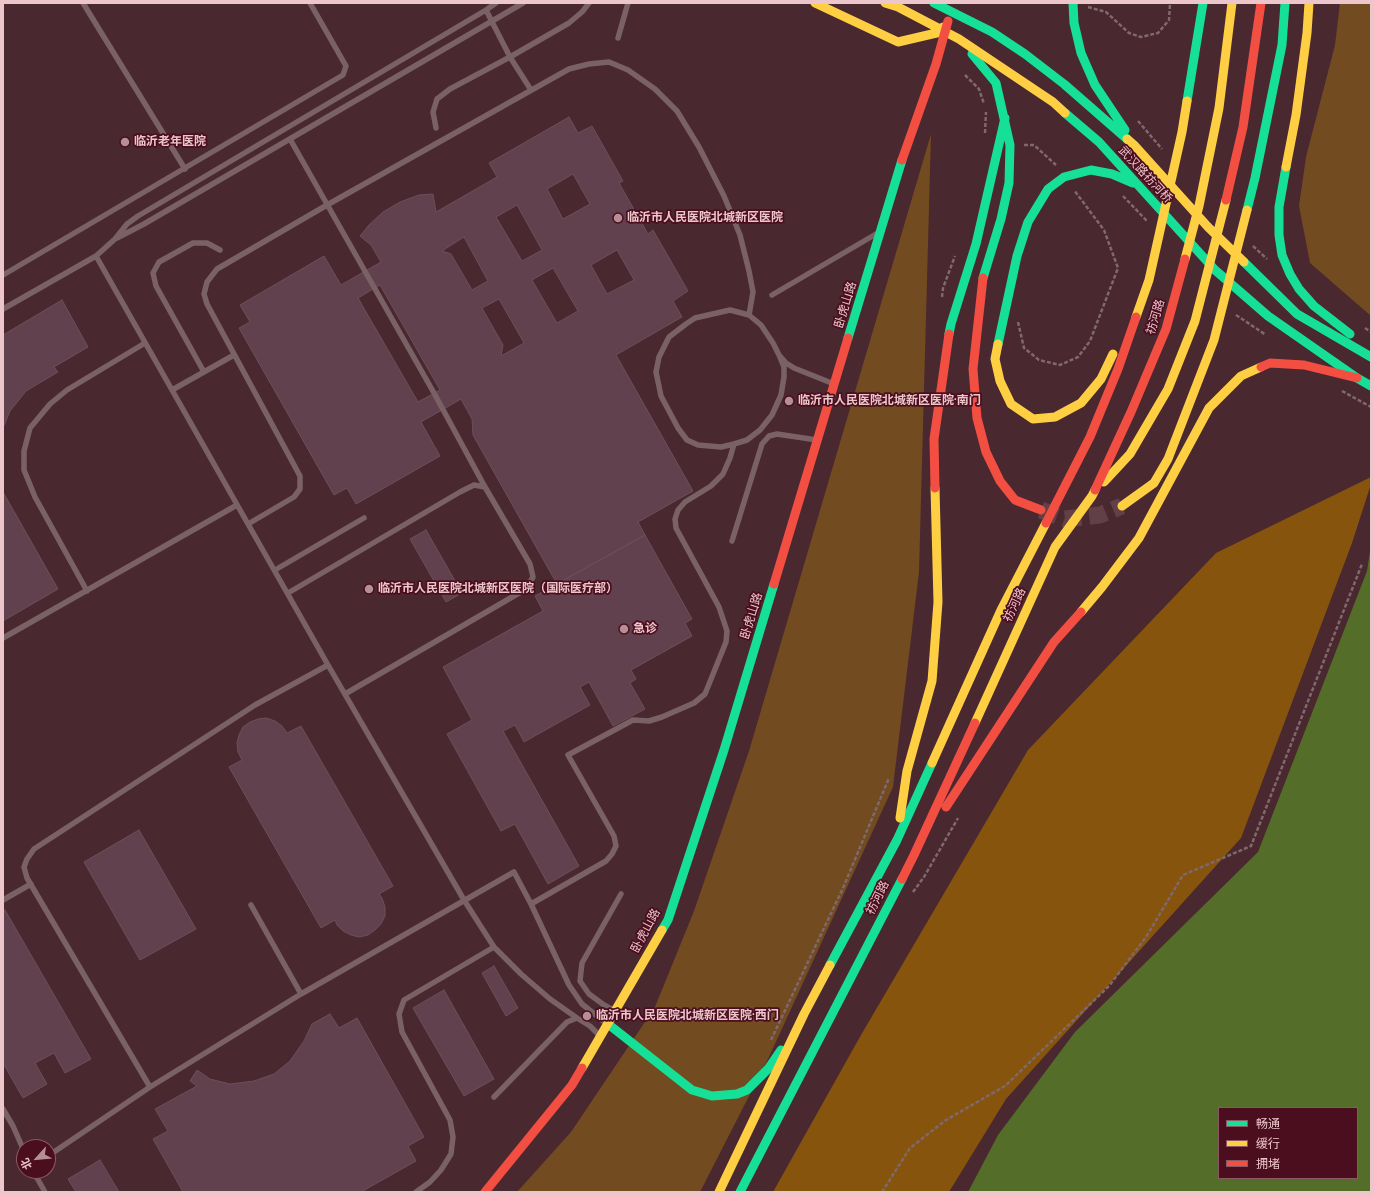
<!DOCTYPE html>
<html>
<head>
<meta charset="utf-8">
<style>
	body { margin:0 }
	#map { position:relative; width:1374px; height:1195px; overflow:hidden; background:#492830; font-family:"Archivo Narrow","Noto Sans SC",sans-serif }
	canvas { display:block }
	.frame { position:absolute; inset:0; border:4px solid #edc6cb; pointer-events:none }
	.legend { position:absolute; left:1218px; top:1107px; width:140px; height:72px; box-sizing:border-box; background:#4b0e1f; border:1px solid #8c5864; margin:0; padding:5px 7px; list-style:none; font-size:12px; color:#edc6cb }
	.legend li { display:flex; align-items:center; gap:8px; height:20px }
	.legend b { width:20px; border:1px solid #8c5864 }
	.north { position:absolute; left:16px; top:1139px; width:40px; height:40px; box-sizing:border-box; background:#4b0e1f; border:1px solid #8c5864; border-radius:50%; rotate:243deg; font-size:11px; font-weight:700; line-height:16px; text-align:center; color:#edc6cb }
	.north::after { content:''; display:block; margin:auto; width:14px; height:18px; background:#b48f95; clip-path:polygon(50% 0,100% 100%,50% 72%,0 100%) }
</style>
</head>
<body>
<div id="map">
<canvas width="1374" height="1195"></canvas>
<div class="frame"></div>
<ul class="legend">
<li><b style="height:5px;background:#16e098"></b>畅通</li>
<li><b style="height:5px;background:#ffcf43"></b>缓行</li>
<li><b style="height:5px;background:#f24e42"></b>拥堵</li>
</ul>
<div class="north">北</div>
</div>
<script>
const ctx = document.querySelector('canvas').getContext('2d');
ctx.lineJoin = 'round';
function paint(path, color) { ctx.fillStyle = color; ctx.fill(path, 'evenodd'); }
const poly = rows => new Path2D(rows.map(r => 'M' + r).join(''));
function trace(path, color, width, dash) { ctx.strokeStyle = color; ctx.lineWidth = width; ctx.lineCap = dash ? 'butt' : 'round'; ctx.setLineDash(dash || []); ctx.stroke(path); }
function label(font, color, halo, rows, align = 'center') {
  ctx.font = font + ' "Archivo Narrow","Noto Sans SC",sans-serif'; ctx.lineWidth = 3.5; ctx.setLineDash([]); ctx.textBaseline = 'middle'; ctx.strokeStyle = halo; ctx.fillStyle = color; for (const [text, x, y, turn = 0] of rows) {
    ctx.save(); ctx.translate(x, y); ctx.rotate((+turn || 0) * Math.PI / 180); ctx.textAlign = isNaN(turn) ? turn : align; if (halo) ctx.strokeText(text, 0, 0); ctx.fillText(text, 0, 0); ctx.restore();
  }
}
const green = poly([
	[1340,3,1371,3,1371,316,1310,263,1299,206,1306,157,1335,45],
	[931,134,919,572,893,787,768,1059,700,1192,517,1192,571,1132,655,1007,694,911,749,751]
]);
const forest = poly([
	[1371,477,1371,484,1352,543,1241,838,1006,1099,949,1192,773,1192,861,1035,1028,750,1216,553]
]);
const water = poly([
	[1371,545,1371,1192,968,1192,998,1135,1075,1032,1258,852,1367,571],
	[1219,1108,1357,1108,1357,1178,1219,1178]
]);
const building = poly([
	[569,117,578,133,592,126,623,181,619,183,648,234,653,230,688,291,673,301,682,317,616,355,693,491,638,522,645,535,557,584,473,435,472,419,461,399,421,422,440,456,356,504,347,488,334,495,239,328,250,322,240,305,324,256,341,285,381,262,371,245,360,236,369,225,383,212,400,202,419,195,433,194,436,212,497,177,489,163,569,117],
	[573,174,590,204,563,219,547,189,573,174],
	[517,205,542,250,522,261,496,217,517,205],
	[464,237,488,281,472,290,451,254,442,251,464,237],
	[617,250,634,280,607,294,591,265,617,250],
	[553,268,578,311,557,323,532,280,553,268],
	[380,285,440,390,418,402,358,298,380,285],
	[499,299,524,343,501,356,503,345,482,308,499,299],
	[62,300,88,347,54,367,58,372,26,391,10,411,3,428,3,335,62,300],
	[3,492,58,589,3,621,3,492],
	[426,530,462,593,446,602,410,539,426,530],
	[645,535,692,619,685,623,692,636,631,670,636,679,630,683,645,709,613,726,589,682,580,687,590,705,524,742,515,725,503,731,579,866,548,884,515,824,501,831,447,734,472,720,443,667,543,611,535,596,645,535],
	[266,718,275,721,282,726,287,733,301,726,393,886,379,894,382,898,385,907,385,916,381,924,375,930,368,935,359,937,351,935,343,931,337,925,335,920,321,928,229,767,242,760,238,752,237,743,239,735,243,727,250,722,258,719,266,718],
	[139,830,196,929,140,960,84,862,139,830],
	[5,910,91,1059,65,1073,54,1053,35,1063,47,1084,23,1098,3,1063,3,911,5,910],
	[494,966,518,1008,506,1016,482,973,494,966],
	[444,990,494,1079,464,1096,413,1008,444,990],
	[330,1014,339,1028,357,1018,424,1137,408,1146,416,1161,361,1192,183,1192,153,1139,168,1131,155,1109,197,1086,190,1081,197,1070,210,1079,230,1084,254,1081,274,1074,290,1061,304,1041,312,1024,330,1014],
	[100,1160,119,1192,76,1192,68,1179,100,1160]
]);
const primaryTunnel = poly([
	[1041,510,1065,519,1100,515,1122,506]
]);
const path = poly([
	[1088,7,1106,12,1129,33,1141,37,1158,33,1169,20,1170,3],
	[965,75,979,89,984,104],
	[1138,121,1162,149],
	[985,133,986,112],
	[1024,145,1034,145,1056,165],
	[1123,196,1147,221],
	[1253,246,1267,259],
	[942,297,943,288,955,256],
	[1236,315,1266,335],
	[1018,322,1024,348,1039,360,1060,365,1078,357,1090,341,1118,268,1104,230,1074,190],
	[1365,328,1371,332],
	[1342,391,1371,407],
	[913,892,924,877,958,818],
	[771,1040,843,888,889,778],
	[882,1192,910,1148,946,1120,1005,1086,1109,986,1146,937,1183,875,1251,846,1362,564]
]);
const lane = poly([
	[83,3,185,169],
	[496,3,486,10,138,216,127,224,115,239,96,256,328,665,464,900,494,947,521,974,550,999,577,1018],
	[486,10,510,57,531,90],
	[618,38,628,3],
	[436,128,433,112,437,99,450,89,510,57,569,23,582,12,589,3],
	[290,139,434,393,485,487],
	[117,238,144,224,523,3],
	[3,275,343,75,346,66,310,3],
	[772,295,876,234],
	[3,309,96,256],
	[779,355,784,367,784,377,781,395,772,415,760,430,747,440,734,444,721,447,698,445,687,440,678,428,661,396,656,372,659,357,669,337,686,324,695,318,730,310,749,315,761,325,773,343,779,355,786,363,794,368,834,384],
	[204,372,156,286,153,273,159,262,193,243,207,243,220,250],
	[172,390,234,355],
	[248,524,294,497,300,489,300,476,207,304,204,294,207,282,217,269,327,205,569,69,589,64,609,62,628,70,655,89,677,111,699,147,724,196,740,235,749,271,753,292,749,315],
	[732,541,762,444,769,436,777,434,817,440],
	[275,570,364,518],
	[87,591,35,497,24,470,24,451,30,428,50,404,67,390,145,343],
	[288,593,460,492,474,485,485,487,530,564,533,577,526,589,345,694],
	[3,638,237,505],
	[3,900,31,884],
	[531,904,569,985,582,1004,607,1024],
	[251,905,301,994],
	[615,1011,604,1005,589,994,580,981,582,963,621,894],
	[150,1087,27,878,24,867,27,859,34,849,255,705,328,665],
	[494,1097,567,1022,577,1018,590,1026,600,1036],
	[3,1109,13,1126,24,1151],
	[48,1156,150,1087,301,994,514,872,531,904,606,861,612,854,616,846,614,836,568,755,633,720,649,721,662,717,694,703,705,694,726,642,727,631,719,607,676,528,675,519,678,510,685,502,711,486,723,474,730,458,734,444],
	[33,1171,45,1192],
	[416,1192,430,1182,441,1170,451,1154,453,1137,450,1120,402,1032,399,1014,404,1000,494,947]
]);
const fast = poly([
	[934,3,992,32,1025,54,1064,84,1127,139],
	[1073,3,1074,23,1081,53,1095,85,1125,130],
	[972,54,996,83,1010,145,1009,183,1001,219,983,278],
	[1187,101,1203,3],
	[1065,113,1099,142,1215,270,1268,316,1357,378,1371,386],
	[1286,167,1279,207,1279,235,1282,255,1290,274,1299,289,1314,306,1350,334],
	[1247,210,1255,178,1282,45,1285,3],
	[1244,262,1297,314,1371,357],
	[949,334,951,324,976,244,1005,118],
	[848,338,902,160],
	[998,344,1017,256,1028,222,1048,189,1064,177,1091,170,1112,174,1133,183],
	[662,930,668,920,724,750,774,584],
	[830,965,897,840,932,763],
	[608,1024,692,1090,712,1096,737,1094,747,1090,768,1069,781,1050],
	[740,1192,902,879]
]);
const slow = poly([
	[815,3,898,42,945,31,943,27],
	[885,3,898,7,959,39,1053,102,1065,113],
	[1127,139,1135,146,1208,227,1244,262],
	[1286,167,1296,115,1307,33,1309,3],
	[1185,259,1199,206,1219,108,1232,3],
	[1136,317,1149,280,1182,132,1187,101],
	[998,344,995,359,1000,381,1011,404,1033,419,1055,417,1081,403,1101,379,1113,354],
	[1104,482,1130,454,1168,389,1195,321,1226,200],
	[1122,506,1154,483,1168,459,1214,340,1247,210],
	[1081,612,1102,587,1139,538,1209,408,1241,376,1261,367],
	[975,723,1055,547,1092,496,1095,490],
	[932,763,1001,610,1046,523],
	[900,818,907,771,932,681,938,602,935,488],
	[582,1068,662,930],
	[719,1192,804,1014,830,965]
]);
const jam = poly([
	[902,160,936,64,948,21],
	[1226,200,1243,127,1261,3],
	[983,278,973,369,977,418,986,452,1000,481,1015,500,1041,510],
	[1261,367,1270,363,1304,365,1357,378],
	[935,488,934,439,949,334],
	[1095,490,1131,412,1166,329,1185,259],
	[1046,523,1090,437,1118,369,1136,317],
	[774,584,848,338],
	[946,807,1054,642,1081,612],
	[902,879,914,855,975,723],
	[485,1192,572,1085,582,1068]
]);
const markers = [
	[125,142,5,"#b48f95"],
	[618,218,5,"#b48f95"],
	[789,401,5,"#b48f95"],
	[369,589,5,"#b48f95"],
	[624,629,5,"#b48f95"],
	[587,1016,5,"#b48f95"]
];
const poiNames = [
	["临沂老年医院",134,142],
	["临沂市人民医院北城新区医院",627,218],
	["临沂市人民医院北城新区医院·南门",798,401],
	["临沂市人民医院北城新区医院（国际医疗部）",378,589],
	["急诊",633,629],
	["临沂市人民医院北城新区医院·西门",596,1016]
];
const streetNames = [
	["武汉路祊河桥",1145,175,47],
	["卧虎山路",846,305,-73],
	["祊河路",1156,317,-73],
	["祊河路",1015,605,-65],
	["卧虎山路",752,616,-73],
	["祊河路",878,898,-63],
	["卧虎山路",646,931,-62]
];
paint(green, '#734b20');
paint(forest, '#87540e');
paint(water, '#546d28');
paint(building, '#62414e');
trace(building, '#6b5059', 1);
trace(primaryTunnel, '#624047', 17, [17, 8]);
trace(path, '#7f696d', 2.5, [4, 2]);
trace(lane, '#7a6166', 5.5);
trace(fast, '#16e098', 9);
trace(slow, '#ffcf43', 9);
trace(jam, '#f24e42', 9);
for (const [x, y, r, color] of markers) { const dot = new Path2D(); dot.arc(x, y, r, 0, 2 * Math.PI); ctx.fillStyle = color; ctx.fill(dot); trace(dot, '#4b0e1f', 1.5); }
label('bold 12px', '#edc6cb', '#4b0e1f', poiNames, 'left');
label('12px', '#edc6cb', '#4b0e1f', streetNames);
</script>
</body>
</html>
